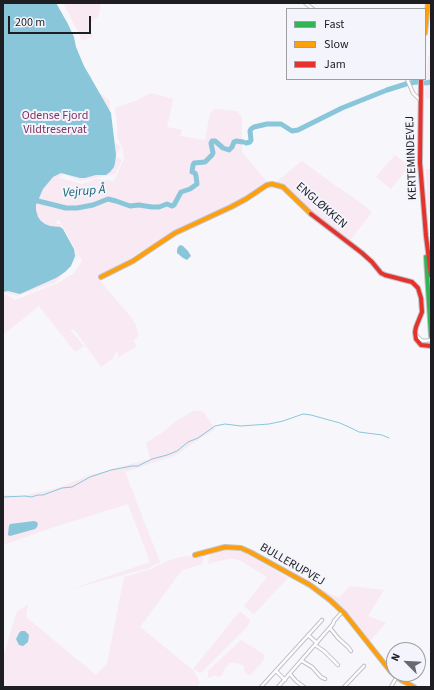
<!DOCTYPE html>
<html>
<head>
<meta charset="utf-8">
<style>
	body { margin:0 }
	#map { position:relative; width:434px; height:690px; overflow:hidden; background:#f6f6fb; font-family:"Source Sans 3",sans-serif }
	canvas { display:block }
	.frame { position:absolute; inset:0; border:4px solid #1d1d22; pointer-events:none }
	.legend { position:absolute; left:286px; top:8px; width:140px; height:72px; box-sizing:border-box; background:#f4f4fd; border:1px solid #9e9ea5; margin:0; padding:5px 7px; list-style:none; font-size:12px; color:#1d1d22 }
	.legend li { display:flex; align-items:center; gap:8px; height:20px }
	.legend b { width:20px; border:1px solid #9e9ea5 }
	.north { position:absolute; left:386px; top:642px; width:40px; height:40px; box-sizing:border-box; background:#f4f4fd; border:1px solid #9e9ea5; border-radius:50%; rotate:294deg; font-size:11px; font-weight:700; line-height:16px; text-align:center; color:#1d1d22 }
	.north::after { content:''; display:block; margin:auto; width:14px; height:18px; background:#69696e; clip-path:polygon(50% 0,100% 100%,50% 72%,0 100%) }
	.scale { position:absolute; left:8px; top:16px; width:83px; height:18px; box-sizing:border-box; border:2px solid #1d1d22; border-top:0; padding-left:5px; font-size:12px; line-height:14px; white-space:nowrap; color:#1d1d22; -webkit-text-stroke:3px #f4f4fd; paint-order:stroke }
</style>
</head>
<body>
<div id="map">
<canvas width="434" height="690"></canvas>
<div class="frame"></div>
<ul class="legend">
<li><b style="height:5px;background:#30b455"></b>Fast</li>
<li><b style="height:5px;background:#ff9f0a"></b>Slow</li>
<li><b style="height:5px;background:#e5322d"></b>Jam</li>
</ul>
<div class="north">N</div>
<div class="scale">200 m</div>
</div>
<script>
const ctx = document.querySelector('canvas').getContext('2d');
ctx.lineJoin = 'round';
function paint(path, color) { ctx.fillStyle = color; ctx.fill(path, 'evenodd'); }
const poly = rows => new Path2D(rows.map(r => 'M' + r).join(''));
function trace(path, color, width, dash) { ctx.strokeStyle = color; ctx.lineWidth = width; ctx.lineCap = dash ? 'butt' : 'round'; ctx.setLineDash(dash || []); ctx.stroke(path); }
function label(font, color, halo, rows, align = 'center') {
  ctx.font = font + ' "Source Sans 3",sans-serif'; ctx.lineWidth = 4; ctx.setLineDash([]); ctx.textBaseline = 'middle'; ctx.strokeStyle = halo; ctx.fillStyle = color; for (const [text, x, y, turn = 0] of rows) {
    ctx.save(); ctx.translate(x, y); ctx.rotate((+turn || 0) * Math.PI / 180); ctx.textAlign = isNaN(turn) ? turn : align; if (halo) ctx.strokeText(text, 0, 0); ctx.fillText(text, 0, 0); ctx.restore();
  }
}
const green = poly([
	[3,3,57,3,75,41,76,61,91,76,94,89,109,100,113,141,121,147,116,156,122,160,115,174,80,181,64,174,59,178,82,184,96,179,114,181,124,159,123,149,117,137,117,121,115,108,135,101,151,93,173,99,167,127,182,130,180,136,205,140,210,113,215,109,237,111,242,118,242,152,268,183,232,204,173,231,173,233,99,276,101,282,130,316,136,325,138,336,133,341,137,346,119,357,117,350,113,358,101,367,74,329,70,330,84,346,75,352,39,306,3,335,3,295,6,294,15,300,58,283,73,274,82,261,59,220,54,223,60,224,78,256,56,282,17,296,3,292],
	[63,3,101,3,98,17,91,21,88,24,93,37,81,41,79,33],
	[428,56,431,56,431,100,425,97],
	[395,155,409,166,391,189,376,177],
	[302,161,336,186,354,198,372,212,349,242,310,212,288,188,281,184,275,183],
	[426,169,431,169,431,214,428,212],
	[193,411,203,411,215,429,174,456,125,472,160,562,149,568,71,589,150,562,128,504,57,526,3,545,3,495,21,496,58,488,90,475,150,459,146,443,163,432,176,421],
	[227,549,243,552,288,578,254,614,244,606,267,577,241,561,235,559,229,559,218,561,208,564,210,553],
	[192,556,194,557,203,557,203,564,182,570,140,627,194,671,200,683,197,687,3,687,3,657,17,611,28,605,26,617,96,675,107,664,124,577,151,569,167,561,180,557],
	[350,586,384,590,368,616,386,623,370,641,350,615,319,588,339,598],
	[240,611,250,620,247,627,201,673,193,669],
	[241,640,265,655,263,661,250,676,244,671,244,666,237,663,230,663,225,668,222,676,218,677,214,675,210,678,208,677,208,671]
]);
const water = poly([
	[3,3,56,3,68,24,74,37,76,47,84,66,111,113,116,155,115,163,114,167,110,172,106,175,96,175,85,178,80,178,61,173,53,177,43,189,36,205,36,210,38,217,41,221,45,224,50,226,60,227,63,229,74,249,75,256,71,266,65,272,56,278,20,294,8,291,3,292],
	[180,245,183,246,188,251,191,256,187,260,183,258,177,253,177,250,178,247],
	[34,521,37,522,38,524,37,527,35,529,10,536,8,535,8,534,9,526,10,524],
	[21,631,25,631,29,635,28,642,23,646,19,645,16,639,19,633]
]);
const stream = poly([
	[3,497,25,496,31,497,38,495,43,495,62,488,72,487,90,477,111,470,132,466,138,466,152,459,167,455,177,451,188,442,198,438,215,426,225,424,241,426,269,424,283,421,303,414,311,415,340,423,351,428,359,432,382,435,389,438]
]);
const river = poly([
	[410,83,417,82],
	[425,83,431,82],
	[246,143,250,142,251,140,250,131,251,129,254,127,267,124,281,124,292,131,298,130,342,108,387,90,406,84],
	[38,201,66,208,77,208,93,205,108,199,116,201,130,206,139,205,152,207,159,207,167,204,172,206,174,205,181,192,190,189,197,184,196,176,195,173,192,172,193,165,194,163,205,162,212,155,213,153,211,143,212,141,215,141,223,148,229,150,232,147,234,142,236,141,243,142]
]);
const street = poly([
	[305,3,313,9],
	[407,79,413,93,420,100],
	[416,335,421,340,424,341,431,340],
	[330,628,338,638,348,647,351,651],
	[308,635,317,643],
	[315,645,324,651,338,665],
	[302,661,312,667,321,677,325,679],
	[276,671,285,680],
	[290,674,296,681,304,687],
	[261,687,322,620],
	[278,687,333,624,334,621,342,612],
	[344,687,364,666],
	[391,687,397,676]
]);
const fast = poly([
	[426,257,431,336]
]);
const slow = poly([
	[425,33,428,3],
	[101,277,133,261,175,233,231,207,246,199,267,185,272,184,283,187,311,214],
	[195,555,225,547,241,548,250,552,310,585,330,600,345,614,391,672,401,680,414,687]
]);
const jam = poly([
	[421,79,420,163,426,236,431,276],
	[311,214,362,253,372,262,381,273,385,275,412,282,418,288,421,298,422,312,416,327,415,332,416,339,421,345,431,346]
]);
const parkNames = [
	["Odense Fjord",55,116],
	["Vildtreservat",55,130]
];
const streetNames = [
	["KERTEMINDEVEJ",412,158,-92],
	["ENGLØKKEN",321,206,41],
	["BULLERUPVEJ",292,565,30]
];
const waterNames = [
	["Vejrup Å",84,192,-5]
];
paint(green, '#f8e9f2');
paint(water, '#8ac6d9');
trace(stream, '#8ac6d9', 1);
trace(river, '#8ac6d9', 5);
trace(street, '#c1c1c6', 4.5);
trace(fast, '#c1c1c6', 6);
trace(slow, '#c1c1c6', 6);
trace(jam, '#c1c1c6', 6);
trace(street, '#fefefe', 2.5);
trace(fast, '#30b455', 4);
trace(slow, '#ff9f0a', 4);
trace(jam, '#e5322d', 4);
label('12px', '#80325e', '#f4f4fd', parkNames);
label('12px', '#1d1d22', '#f4f4fd', streetNames);
label('italic 13px', '#1b6172', '#f4f4fd', waterNames);
</script>
</body>
</html>
